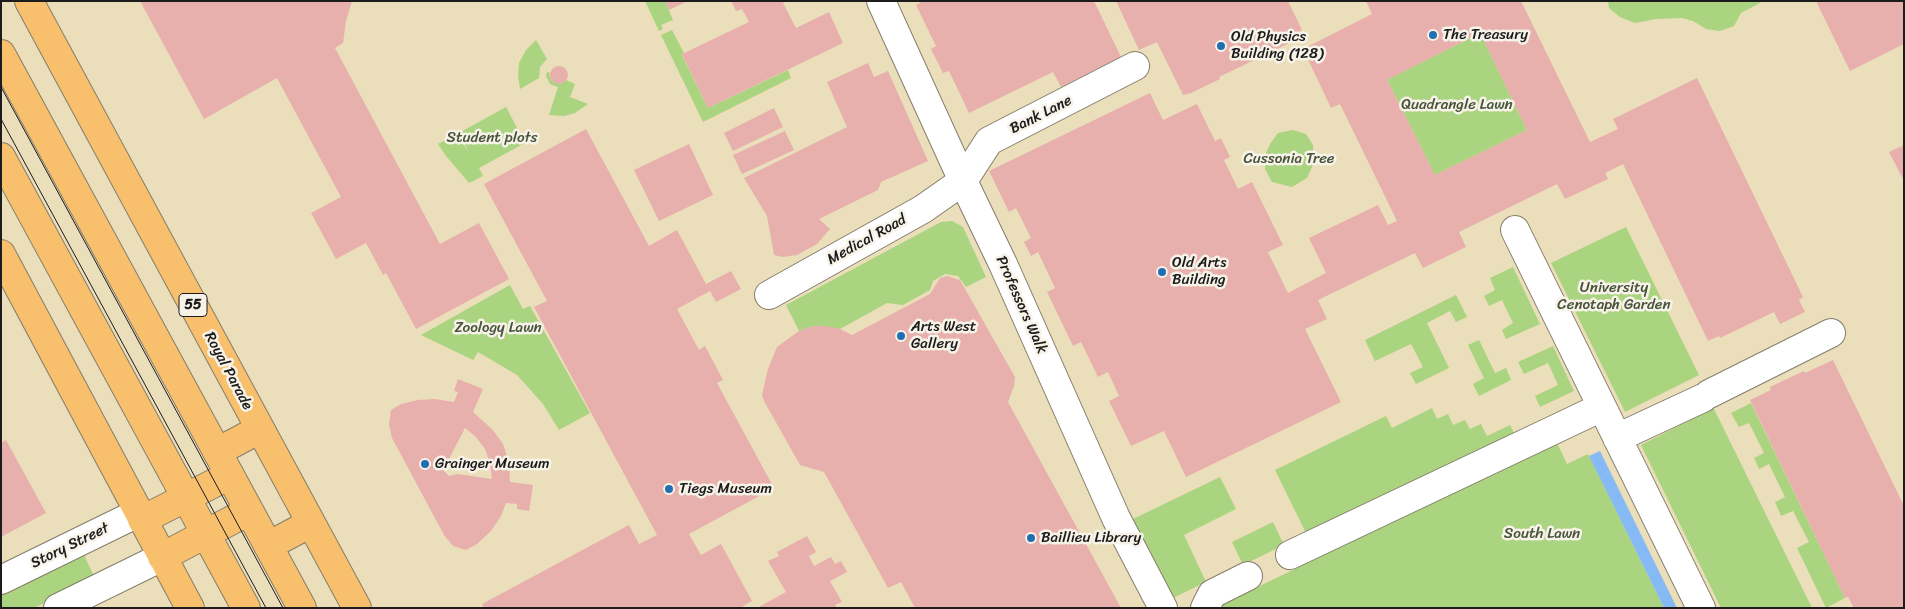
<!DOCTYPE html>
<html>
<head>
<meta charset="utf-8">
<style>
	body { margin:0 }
	#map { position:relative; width:1905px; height:609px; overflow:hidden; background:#ebdeba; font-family:Sriracha,sans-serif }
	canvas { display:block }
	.frame { position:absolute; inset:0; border:2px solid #1c1c1c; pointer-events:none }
</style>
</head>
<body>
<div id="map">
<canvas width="1905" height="609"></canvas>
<div class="frame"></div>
</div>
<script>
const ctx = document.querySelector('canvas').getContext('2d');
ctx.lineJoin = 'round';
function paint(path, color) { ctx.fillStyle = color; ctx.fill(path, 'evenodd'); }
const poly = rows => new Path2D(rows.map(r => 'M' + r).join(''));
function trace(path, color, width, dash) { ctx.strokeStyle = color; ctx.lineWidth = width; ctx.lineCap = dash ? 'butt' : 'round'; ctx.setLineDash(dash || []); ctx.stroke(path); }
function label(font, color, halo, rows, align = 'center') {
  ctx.font = font + ' Sriracha,sans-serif'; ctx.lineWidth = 5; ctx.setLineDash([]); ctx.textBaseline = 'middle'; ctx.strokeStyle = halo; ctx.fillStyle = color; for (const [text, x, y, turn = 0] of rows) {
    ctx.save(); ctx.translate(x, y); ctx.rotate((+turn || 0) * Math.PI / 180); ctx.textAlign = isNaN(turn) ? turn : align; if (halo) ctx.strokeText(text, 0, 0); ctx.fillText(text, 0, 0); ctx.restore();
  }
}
const green = poly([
	[645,1,665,1,673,20,661,25,663,29,659,31],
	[1608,1,1759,1,1760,3,1741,13,1734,26,1720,31,1706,29,1693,21,1682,18,1656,19,1635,23,1620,17,1609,8],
	[672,30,684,53,682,55,708,108,788,70,791,78,703,122,661,35],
	[1480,33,1527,130,1435,175,1387,80],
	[536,40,547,59,540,67,539,78,520,89,518,76,519,63,526,50],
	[547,72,550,73,549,75,553,82,559,84,566,80,575,84,570,97,588,104,575,113,564,116,549,115,558,87,550,84,546,76],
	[506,107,525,143,479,168,483,176,469,183,446,156,438,144,457,134,469,153,459,133],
	[1293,130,1306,134,1313,145,1313,165,1307,178,1292,187,1272,182,1265,169,1266,153,1270,144,1278,133],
	[952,221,963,227,986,277,966,287,958,276,945,274,933,281,930,290,903,305,887,303,840,329,814,326,799,331,786,305,941,222],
	[1626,227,1699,375,1625,412,1551,263],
	[1513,267,1540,324,1506,339,1502,330,1513,323,1502,300,1489,306,1484,296,1495,290,1490,278],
	[510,285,523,309,530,306,590,413,559,430,543,404,517,375,478,352,473,360,421,335],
	[1456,295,1467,317,1456,322,1450,311,1427,323,1449,368,1416,384,1410,373,1423,367,1411,344,1375,361,1365,340],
	[1479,340,1495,373,1506,368,1511,380,1479,396,1473,384,1484,378,1468,345],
	[1553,346,1574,391,1540,407,1535,396,1558,385,1548,363,1524,374,1518,362],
	[1751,403,1845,598,1826,608,1797,548,1809,542,1793,511,1781,516,1775,502,1785,497,1769,464,1759,469,1754,458,1764,453,1749,423,1739,427,1731,413],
	[1432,408,1437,419,1448,414,1453,425,1465,420,1470,429,1481,424,1487,436,1510,425,1515,435,1307,535,1275,470,1386,416,1392,428],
	[1714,408,1714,409,1812,608,1721,608,1641,445],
	[1557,443,1567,464,1588,454,1589,456,1664,608,1219,608,1218,606],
	[1220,477,1236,509,1184,535,1206,582,1171,599,1131,520],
	[1273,522,1284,545,1243,565,1232,542],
	[84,555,95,578,34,608,1,608,1,594]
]);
const water = poly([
	[1600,451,1677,608,1664,608,1589,456]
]);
const building = poly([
	[140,1,352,1,346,21,343,43,335,48,440,244,479,223,509,279,416,329,386,273,383,275,366,243,336,259,311,213,341,197,277,78,204,119],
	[665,1,688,1,669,10],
	[731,1,787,1,783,3,796,28,829,12,843,43,708,108,682,54,749,22,742,9,736,11],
	[919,1,1094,1,1121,57,1061,87,1053,72,969,113,949,71,943,73,931,49,936,46,916,5,920,3],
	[1116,1,1288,1,1302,30,1299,31,1302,37,1219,77,1220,79,1191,93,1183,95,1157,42,1139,50],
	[1366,1,1521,1,1590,142,1618,129,1613,119,1697,78,1803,297,1799,300,1805,312,1780,324,1774,312,1720,338,1719,336,1708,341,1623,164,1605,173,1608,179,1565,199,1557,184,1459,232,1466,247,1423,268,1415,253,1318,300,1327,319,1305,329,1341,402,1186,477,1164,431,1131,446,1109,401,1119,396,1108,372,1098,377,1081,342,1073,346,1047,292,1055,288,1038,252,1031,256,1024,242,1031,238,1016,208,1009,212,989,171,1150,93,1163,120,1197,104,1215,141,1221,138,1230,157,1224,160,1238,189,1252,182,1283,245,1268,252,1288,293,1326,273,1309,238,1378,205,1388,225,1397,221,1340,104,1331,108,1303,49,1372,14],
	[1480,33,1527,130,1435,175,1387,80],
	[1816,1,1904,1,1904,44,1850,71],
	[868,63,874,77,888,71,928,161,881,182,878,190,819,219,830,229,817,244,797,255,783,257,774,255,767,216,744,178,847,127,827,82],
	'550 75a9 9 0 1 1 18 0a9 9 0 1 1-18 0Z',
	[774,108,783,127,733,151,724,133],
	[586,129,649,246,677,230,706,284,731,271,741,289,716,302,710,291,677,309,699,350,705,346,723,380,717,383,774,488,689,534,701,555,721,544,752,601,740,608,484,608,482,604,629,525,639,544,657,535,534,307,547,301,484,184],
	[785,131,794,150,742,174,733,155],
	[689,144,713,195,659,221,634,170],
	[1904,145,1904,181,1889,152],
	[947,276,960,280,1015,377,1014,386,1008,402,1121,608,915,608,901,582,888,588,824,472,800,465,764,401,762,395,768,369,777,347,785,341,799,331,814,326,826,326,840,329,852,335,930,294,940,278],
	[1833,360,1904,506,1904,608,1854,608,1848,597,1845,598,1750,400,1771,390,1770,387,1804,371,1805,373],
	[458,379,483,389,473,412,493,430,503,444,509,462,510,482,533,485,529,511,517,509,517,504,506,503,501,516,491,531,477,544,466,550,453,546,444,535,392,438,389,424,391,410,401,404,418,400,435,399,454,402,458,392,454,391],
	[465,428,476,437,485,449,490,463,492,479,458,474,449,476,443,470,443,465,449,459],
	[6,440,46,513,1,537,1,443],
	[807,536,816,552,809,556,814,566,831,557,835,564,841,561,847,572,830,581,842,602,835,605,837,608,757,608,786,592,768,561,779,556,777,552]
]);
const minor = poly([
	[881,1,963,181,1003,264,1116,518,1163,608],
	[1515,230,1701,608],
	[769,295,923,209,963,181,989,141,1135,66],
	[1709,394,1831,333],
	[1617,438,1703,398],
	[1290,555,1602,407],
	[1,580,138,513],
	[58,608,162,557],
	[1205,608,1212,594,1248,576]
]);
const major = poly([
	[29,1,357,608],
	[1,54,302,608],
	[1,157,246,608],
	[1,254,190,608],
	[217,452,260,429],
	[142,520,230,475],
	[268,546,311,523],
	[162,557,249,511]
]);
const tram = poly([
	[1,87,283,608],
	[1,119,266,608]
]);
const markers = [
	[1433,35,5,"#1f6fb2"],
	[1221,46,5,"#1f6fb2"],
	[1162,272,5,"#1f6fb2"],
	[901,336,5,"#1f6fb2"],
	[425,464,5,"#1f6fb2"],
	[669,489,5,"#1f6fb2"],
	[1031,538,5,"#1f6fb2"]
];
const shields = [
	[193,305,28]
];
const shieldNames = [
	["55",193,305]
];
const poiNames = [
	["The Treasury",1443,35],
	["Old Physics",1231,37],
	["Building (128)",1231,54],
	["Old Arts",1172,263],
	["Building",1172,280],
	["Arts West",911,327],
	["Gallery",911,344],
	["Grainger Museum",435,464],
	["Tiegs Museum",679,489],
	["Baillieu Library",1041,538]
];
const parkNames = [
	["Quadrangle Lawn",1457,105],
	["Student plots",492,138],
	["Cussonia Tree",1289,159],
	["University",1614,288],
	["Cenotaph Garden",1614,305],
	["Zoology Lawn",498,328],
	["South Lawn",1542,534]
];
const streetNames = [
	["Bank Lane",1041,115,-27],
	["Medical Road",867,240,-29],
	["Professors Walk",1021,305,66],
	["Royal Parade",228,371,62],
	["Story Street",70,546,-26]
];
paint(green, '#aad47f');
paint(water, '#86baf4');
paint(building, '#e8b0ac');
trace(minor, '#847d6b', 30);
trace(major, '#847d6b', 30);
trace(minor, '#fff', 28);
trace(major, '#f8bf6c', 28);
trace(tram, '#1c1c1c', 1);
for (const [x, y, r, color] of markers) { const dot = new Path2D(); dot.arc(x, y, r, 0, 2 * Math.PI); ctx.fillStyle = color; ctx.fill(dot); trace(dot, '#f7f3e8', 2); }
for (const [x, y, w] of shields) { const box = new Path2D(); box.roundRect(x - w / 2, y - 11.5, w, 23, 4); ctx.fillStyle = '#f7f3e8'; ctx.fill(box); trace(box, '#1c1c1c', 1); }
label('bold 14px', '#1c1c1c', null, shieldNames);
label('15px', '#1c1c1c', '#f7f3e8', poiNames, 'left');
label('15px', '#47533a', '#f7f3e8', parkNames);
label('15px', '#1c1c1c', '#f7f3e8', streetNames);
</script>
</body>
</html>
